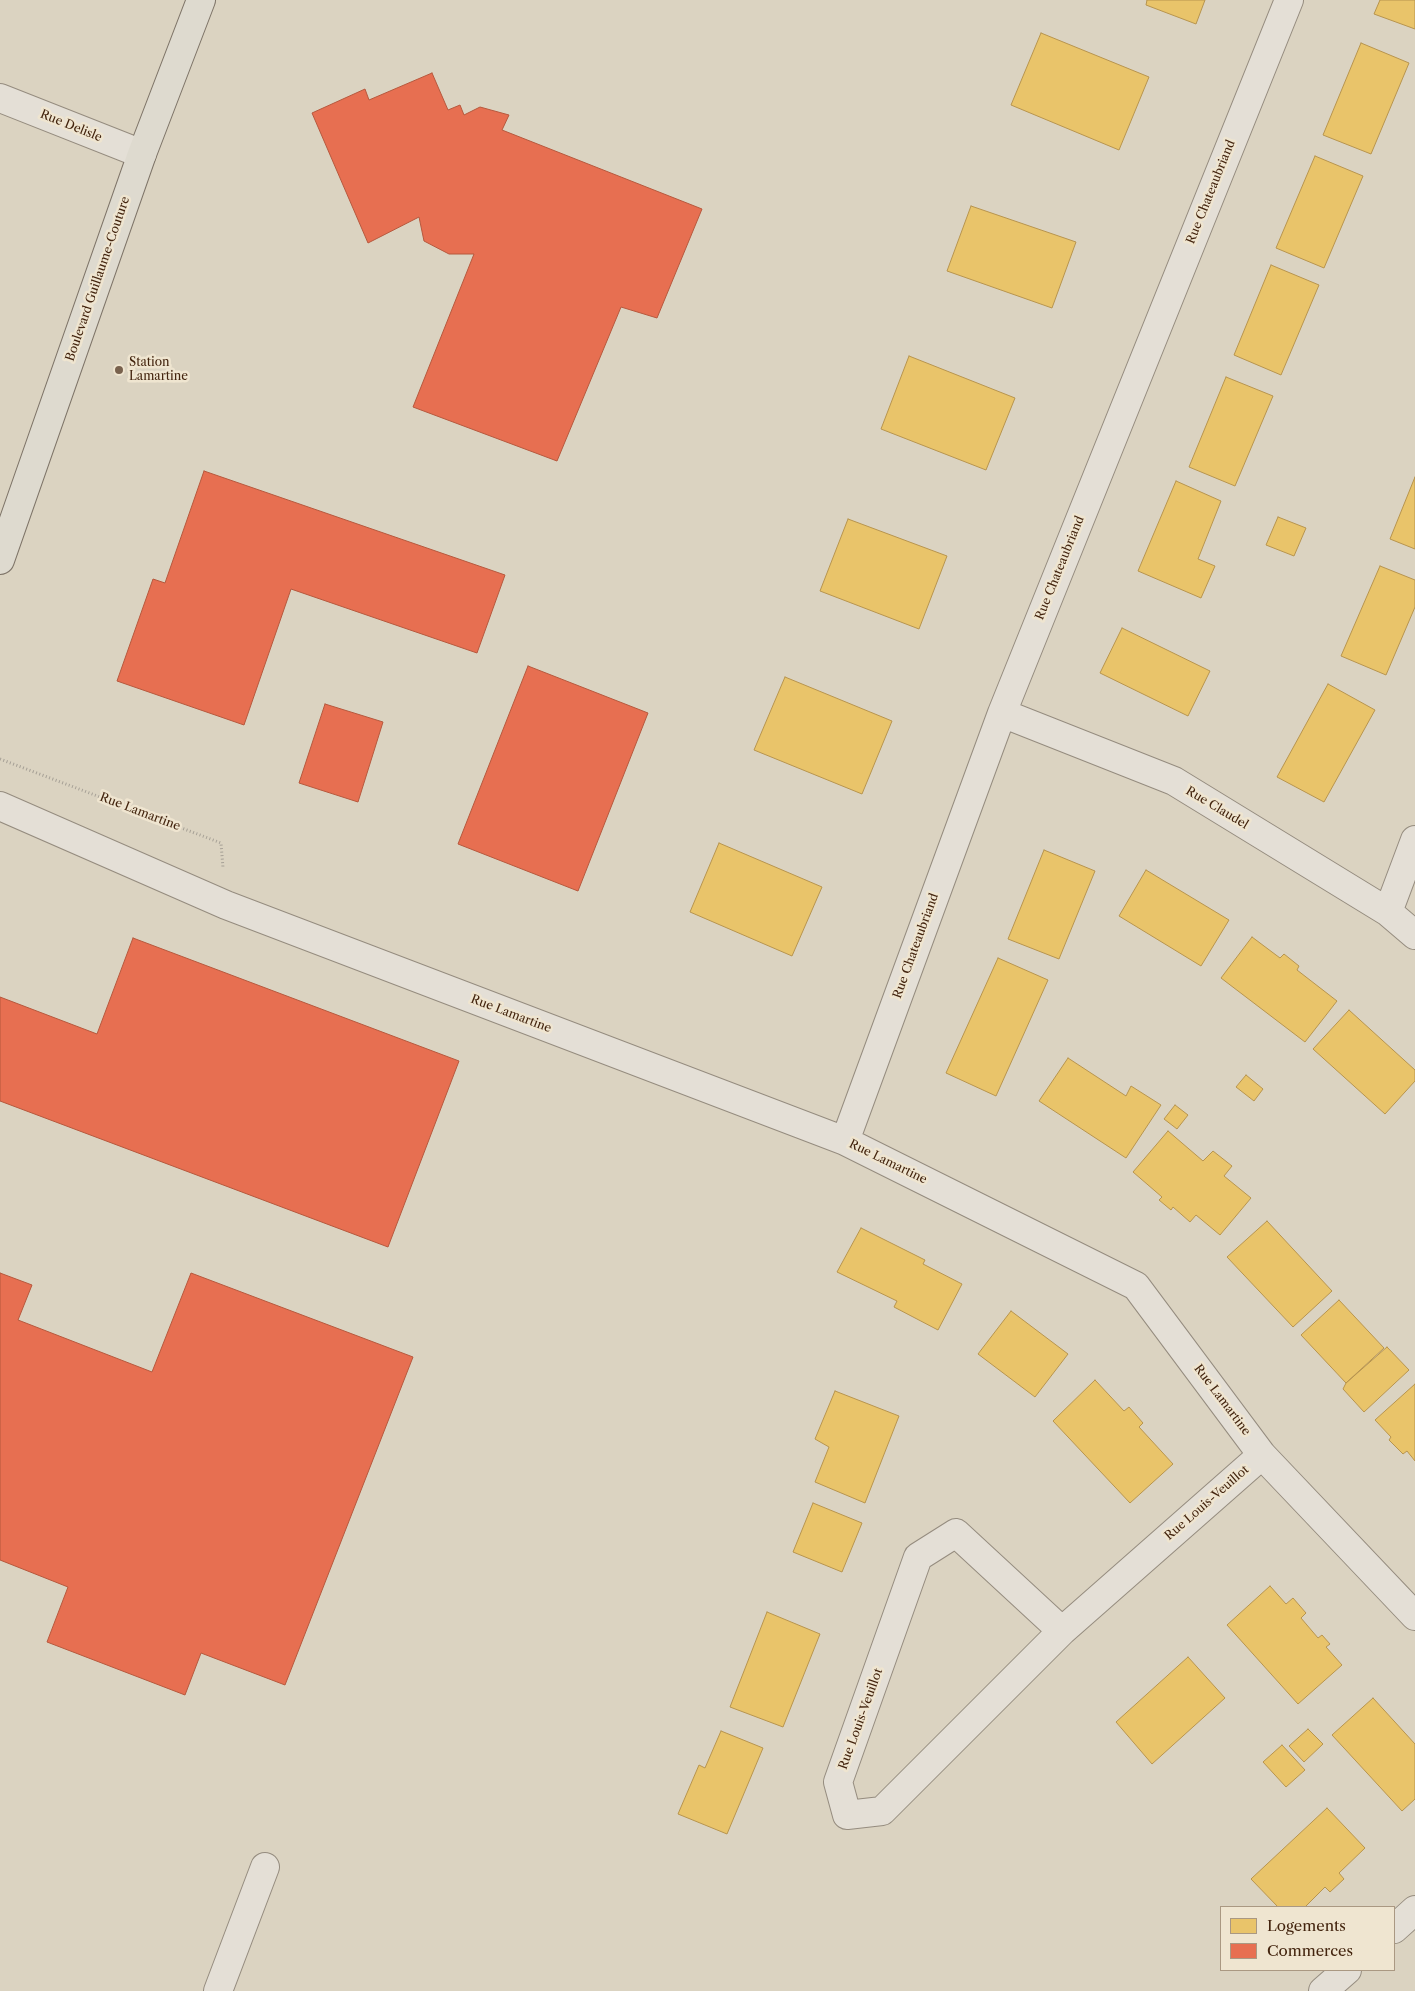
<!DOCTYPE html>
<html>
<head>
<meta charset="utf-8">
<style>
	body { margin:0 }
	#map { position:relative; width:1415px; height:1991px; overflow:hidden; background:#dbd3c1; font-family:"Libre Caslon Text",serif }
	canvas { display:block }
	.legend { position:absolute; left:1220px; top:1906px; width:175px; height:65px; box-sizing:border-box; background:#efe5d0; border:1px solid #aa9882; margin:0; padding:6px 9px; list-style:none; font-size:15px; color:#43240e }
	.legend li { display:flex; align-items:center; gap:10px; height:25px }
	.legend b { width:25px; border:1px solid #aa9882 }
</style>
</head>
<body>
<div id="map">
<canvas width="1415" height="1991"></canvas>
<ul class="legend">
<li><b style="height:14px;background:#e9c46a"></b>Logements</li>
<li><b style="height:14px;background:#e76f51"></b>Commerces</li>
</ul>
</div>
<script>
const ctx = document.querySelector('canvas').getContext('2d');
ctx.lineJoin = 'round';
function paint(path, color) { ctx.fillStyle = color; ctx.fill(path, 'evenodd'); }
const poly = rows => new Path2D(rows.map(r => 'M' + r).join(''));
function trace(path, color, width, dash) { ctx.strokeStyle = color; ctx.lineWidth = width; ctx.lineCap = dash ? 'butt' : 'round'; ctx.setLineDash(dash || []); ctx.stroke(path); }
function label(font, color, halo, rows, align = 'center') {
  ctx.font = font + ' "Libre Caslon Text",serif'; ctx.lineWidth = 5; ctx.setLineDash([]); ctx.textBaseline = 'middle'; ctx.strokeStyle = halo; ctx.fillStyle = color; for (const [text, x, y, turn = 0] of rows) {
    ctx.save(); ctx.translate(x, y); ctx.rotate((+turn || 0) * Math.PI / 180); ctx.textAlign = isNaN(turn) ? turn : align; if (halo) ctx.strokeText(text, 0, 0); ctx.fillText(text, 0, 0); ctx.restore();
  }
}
const homes = poly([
	[1147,0,1205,0,1196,24,1146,5,1147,0],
	[1380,0,1415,0,1415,29,1374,14,1380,0],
	[1041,33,1149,77,1119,150,1011,105,1041,33],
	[1361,43,1409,63,1371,154,1323,135,1361,43],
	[1315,156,1363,176,1324,268,1276,248,1315,156],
	[971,206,1076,242,1052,308,947,271,971,206],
	[1271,265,1319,285,1281,375,1234,355,1271,265],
	[909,356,1015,398,986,470,881,429,909,356],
	[1226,377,1273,396,1235,486,1189,467,1226,377],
	[1415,477,1415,549,1390,539,1415,477],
	[1176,481,1221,501,1198,559,1215,566,1201,598,1138,571,1176,481],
	[1278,517,1306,528,1294,556,1266,545,1278,517],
	[848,519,947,556,919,629,820,591,848,519],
	[1380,566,1415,580,1415,607,1386,675,1341,656,1380,566],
	[1122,628,1210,671,1188,716,1100,673,1122,628],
	[785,677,892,721,862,794,754,750,785,677],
	[1328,684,1375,710,1324,802,1277,777,1328,684],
	[719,843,822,887,792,956,690,912,719,843],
	[1044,850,1095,871,1059,959,1008,939,1044,850],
	[1146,870,1229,920,1201,966,1119,916,1146,870],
	[1252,937,1280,958,1284,954,1299,966,1297,970,1337,1001,1305,1042,1221,978,1252,937],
	[998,958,1048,980,996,1096,946,1073,998,958],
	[1349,1010,1415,1070,1415,1081,1385,1114,1313,1049,1349,1010],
	[1068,1058,1126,1096,1131,1086,1161,1105,1126,1158,1039,1101,1068,1058],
	[1246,1075,1263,1089,1254,1101,1236,1087,1246,1075],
	[1175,1105,1188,1115,1177,1129,1164,1119,1175,1105],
	[1168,1131,1203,1161,1213,1151,1232,1166,1224,1176,1251,1198,1220,1235,1196,1215,1190,1222,1173,1207,1171,1210,1159,1200,1162,1197,1133,1172,1168,1131],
	[1267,1221,1332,1291,1293,1327,1227,1257,1267,1221],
	[861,1228,925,1260,923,1264,962,1284,938,1330,894,1307,897,1301,837,1272,861,1228],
	[1339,1300,1384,1348,1346,1383,1301,1335,1339,1300],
	[1011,1311,1068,1354,1035,1397,978,1354,1011,1311],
	[1387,1347,1409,1370,1364,1412,1343,1389,1346,1383,1387,1347],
	[1095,1380,1124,1411,1129,1407,1143,1423,1139,1427,1173,1464,1130,1503,1053,1421,1095,1380],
	[1415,1384,1415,1461,1407,1451,1403,1454,1389,1440,1391,1437,1375,1420,1415,1384],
	[835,1391,899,1416,865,1503,815,1482,829,1447,815,1439,835,1391],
	[813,1503,862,1523,842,1572,793,1552,813,1503],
	[1270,1586,1286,1604,1293,1598,1306,1613,1301,1618,1318,1638,1322,1635,1330,1644,1326,1647,1342,1665,1298,1704,1227,1625,1270,1586],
	[767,1612,820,1634,783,1727,730,1707,767,1612],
	[1188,1657,1225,1698,1152,1764,1116,1722,1188,1657],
	[1373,1698,1415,1744,1415,1799,1402,1811,1332,1735,1373,1698],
	[1308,1729,1323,1744,1304,1762,1289,1746,1308,1729],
	[721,1731,763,1748,727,1834,678,1814,699,1765,705,1768,721,1731],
	[1282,1745,1305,1770,1286,1787,1263,1762,1282,1745],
	[1327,1808,1365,1848,1339,1873,1344,1879,1330,1892,1325,1887,1305,1907,1278,1907,1251,1879,1327,1808]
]);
const shops = poly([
	[432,73,448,110,460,105,464,115,480,107,509,115,502,130,702,209,657,318,621,307,557,461,413,407,474,254,449,254,424,241,419,217,368,243,312,113,365,89,369,100,432,73],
	[204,471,505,575,477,653,291,589,244,725,117,681,153,579,165,583,204,471],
	[528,666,648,713,578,891,458,844,528,666],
	[325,704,383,722,358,802,299,783,325,704],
	[133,938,459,1061,388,1247,0,1101,0,997,97,1034,133,938],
	[0,1273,32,1285,18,1320,152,1372,191,1273,413,1357,285,1685,201,1653,185,1695,47,1642,68,1587,0,1560,0,1273]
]);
const path = poly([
	[0,759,221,843,223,868]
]);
const minor = poly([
	[0,98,142,154],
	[1002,713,1174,781,1388,912,1415,935],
	[0,806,226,905,845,1141,1136,1286,1262,1455,1415,1616],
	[1388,912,1415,840],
	[845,1141,1002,713,1289,0],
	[1062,1631,956,1533,918,1557,838,1782,847,1815,882,1811,1062,1631,1262,1455],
	[1394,1929,1415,1910],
	[218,1991,265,1867],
	[1323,1991,1347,1970]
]);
const major = poly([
	[0,560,142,154,201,0]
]);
const markers = [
	[119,370,5,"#78614d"]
];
const streetNames = [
	["Rue Delisle",71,126,22],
	["Rue Chateaubriand",1211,192,-68],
	["Boulevard Guillaume-Couture",98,279,-71],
	["Rue Chateaubriand",1060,568,-68],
	["Rue Claudel",1217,808,31],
	["Rue Lamartine",140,812,21],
	["Rue Chateaubriand",916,946,-70],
	["Rue Lamartine",511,1014,21],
	["Rue Lamartine",888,1162,26],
	["Rue Lamartine",1222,1400,53],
	["Rue Louis-Veuillot",1207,1503,-41],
	["Rue Louis-Veuillot",861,1719,-70]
];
const poiNames = [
	["Station",129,363],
	["Lamartine",129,377]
];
paint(homes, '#e9c46a');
trace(homes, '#b7944e', 1);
paint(shops, '#e76f51');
trace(shops, '#b6583d', 1);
trace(minor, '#958c7f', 30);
trace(major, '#7e7468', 30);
trace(path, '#a6a096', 3, [1, 2.5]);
trace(minor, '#e4dfd6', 28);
trace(major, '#dedacf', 28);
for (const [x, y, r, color] of markers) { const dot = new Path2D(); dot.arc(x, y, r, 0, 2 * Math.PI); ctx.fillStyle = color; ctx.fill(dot); trace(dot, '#efe5d0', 2); }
label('12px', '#43240e', '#efe5d0', streetNames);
label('12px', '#43240e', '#efe5d0', poiNames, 'left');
</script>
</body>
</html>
